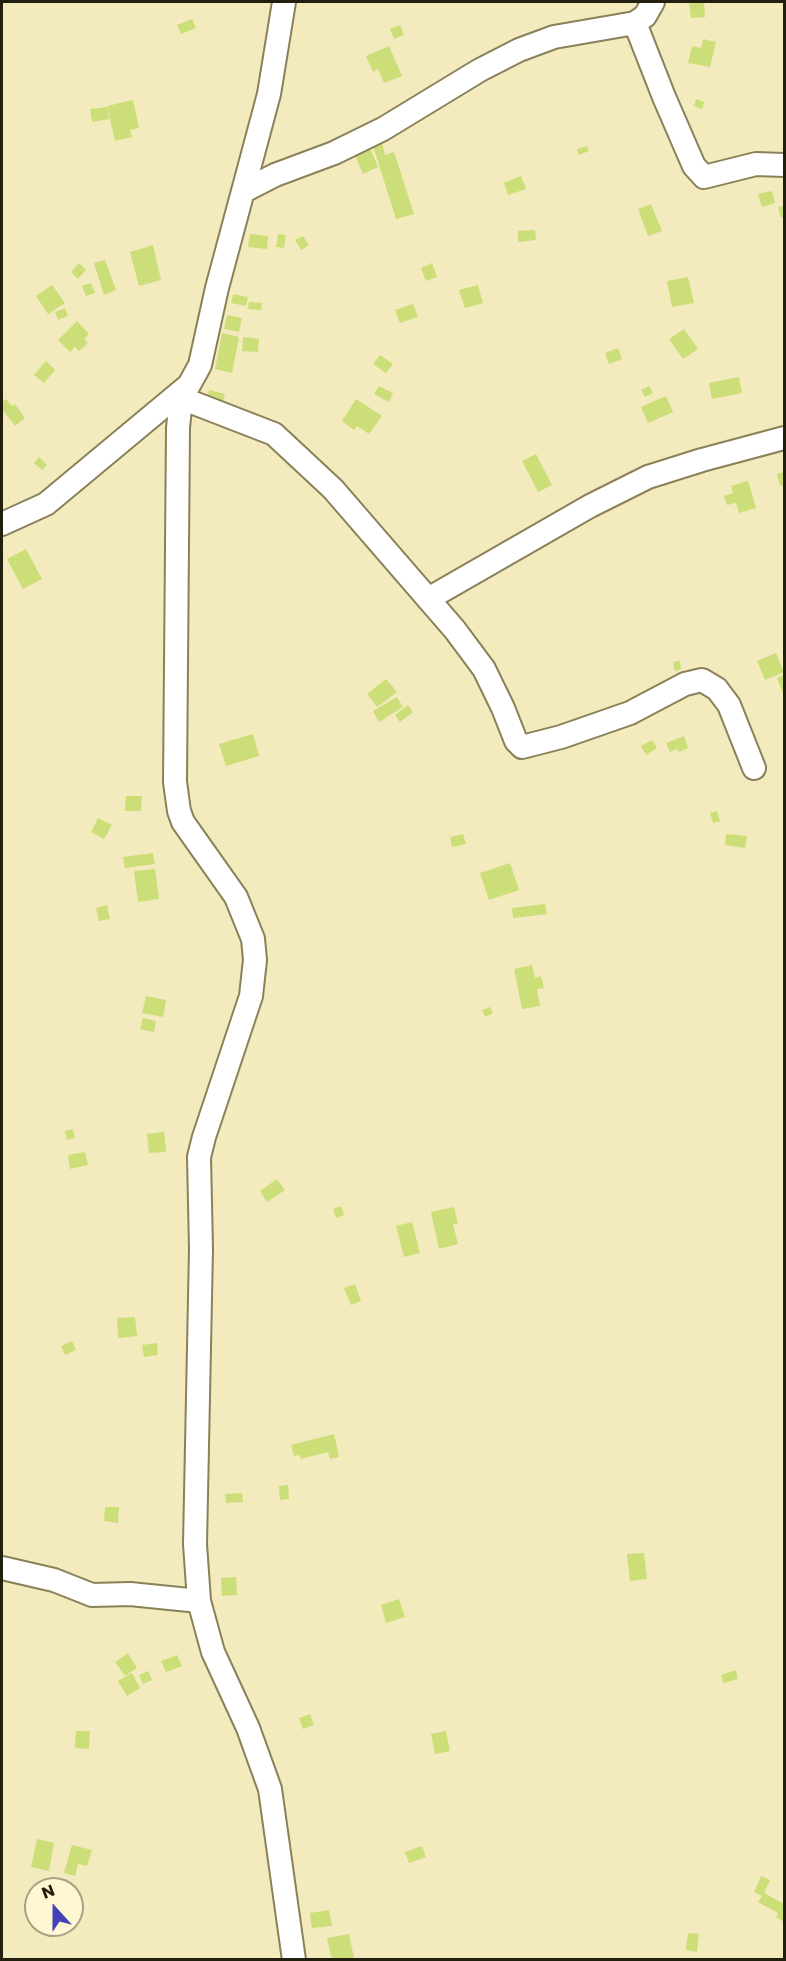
<!DOCTYPE html>
<html>
<head>
<meta charset="utf-8">
<style>
	body { margin:0 }
	#map { position:relative; width:786px; height:1961px; overflow:hidden; background:#f3eabd; font-family:Poppins,sans-serif }
	canvas { display:block }
	.frame { position:absolute; inset:0; border:3px solid #231f0e; pointer-events:none }
	.north { position:absolute; left:24px; top:1877px; width:60px; height:60px; box-sizing:border-box; background:#fff7d3; border:2px solid #a7a184; border-radius:50%; rotate:339deg; font-size:16px; font-weight:700; line-height:24px; text-align:center; color:#231f0e }
	.north::after { content:''; display:block; margin:auto; width:21px; height:27px; background:#4342b7; clip-path:polygon(50% 0,100% 100%,50% 72%,0 100%) }
</style>
</head>
<body>
<div id="map">
<canvas width="786" height="1961"></canvas>
<div class="frame"></div>
<div class="north">N</div>
</div>
<script>
const ctx = document.querySelector('canvas').getContext('2d');
ctx.lineJoin = 'round';
function paint(path, color) { ctx.fillStyle = color; ctx.fill(path, 'evenodd'); }
const poly = rows => new Path2D(rows.map(r => 'M' + r).join(''));
function trace(path, color, width, dash) { ctx.strokeStyle = color; ctx.lineWidth = width; ctx.lineCap = dash ? 'butt' : 'round'; ctx.setLineDash(dash || []); ctx.stroke(path); }
const building = poly([
	[689,2,704,2,705,17,691,18],
	[192,19,196,28,181,34,177,25],
	[400,25,404,35,394,39,390,29],
	[703,39,716,42,710,67,688,63,692,46,701,48],
	[389,46,402,76,384,83,378,69,373,72,366,56],
	[696,99,704,102,702,109,694,106],
	[133,100,139,128,130,130,132,137,115,141,107,106],
	[107,107,109,119,92,122,90,109],
	[382,143,385,155,394,152,414,214,396,219,373,146],
	[587,146,589,151,579,155,577,149],
	[370,148,378,167,363,174,355,155],
	[521,176,526,189,508,195,504,183],
	[772,191,775,203,762,207,758,194],
	[651,204,662,231,648,236,638,209],
	[784,206,784,217,781,218,778,207],
	[535,230,536,240,518,242,518,231],
	[250,234,268,236,267,249,248,247],
	[278,234,286,235,284,248,276,247],
	[303,236,309,245,301,250,295,240],
	[153,245,161,280,139,286,130,252],
	[105,260,116,290,104,295,94,263],
	[79,263,86,270,78,279,71,272],
	[432,263,437,277,426,281,421,268],
	[688,277,694,303,672,307,667,281],
	[91,283,95,293,86,296,82,286],
	[52,285,65,303,48,314,36,296],
	[478,285,483,303,465,308,459,290],
	[233,294,248,297,246,306,231,303],
	[249,302,262,303,261,310,248,309],
	[413,304,418,317,400,323,395,310],
	[65,308,68,316,58,320,55,312],
	[227,315,242,318,239,332,224,329],
	[77,321,89,334,84,339,88,343,79,351,75,347,70,352,58,340],
	[684,329,698,349,683,359,669,339],
	[222,333,239,337,232,373,215,369],
	[243,337,259,339,258,352,242,351],
	[618,348,622,359,609,364,605,353],
	[380,355,393,364,386,373,373,364],
	[46,361,55,370,44,383,34,375],
	[739,377,742,393,712,399,709,383],
	[379,386,393,393,389,402,374,394],
	[649,386,653,393,645,397,641,390],
	[209,390,225,394,221,409,206,406],
	[666,396,673,412,648,423,641,407],
	[6,399,12,406,15,404,25,418,15,426,2,409,2,402],
	[356,399,382,416,369,434,357,426,354,430,342,421],
	[536,454,552,485,538,492,522,461],
	[39,457,47,465,42,470,34,463],
	[784,472,784,485,780,486,777,474],
	[748,481,756,508,739,513,736,503,727,505,724,496,733,493,731,486],
	[26,549,42,579,23,589,7,559],
	[776,653,784,672,765,680,757,661],
	[680,661,681,669,675,671,673,662],
	[784,675,784,696,777,678],
	[386,679,397,692,377,707,367,694],
	[397,697,403,707,379,722,373,711],
	[408,705,413,712,400,722,395,715],
	[253,734,259,756,226,766,219,744],
	[684,736,688,748,679,752,677,749,670,752,666,743],
	[652,740,657,748,646,755,641,746],
	[126,796,142,796,141,811,125,811],
	[717,811,720,821,713,823,710,813],
	[98,818,112,825,104,839,91,832],
	[463,834,466,844,452,847,450,837],
	[726,834,747,836,745,848,725,845],
	[153,853,155,864,125,868,123,857],
	[510,863,519,890,489,900,480,873],
	[155,869,159,899,138,902,134,871],
	[545,904,547,914,513,918,512,908],
	[107,905,110,919,99,921,96,908],
	[532,965,535,978,541,976,544,988,537,989,540,1006,522,1009,514,969],
	[146,996,166,1000,163,1017,142,1013],
	[490,1007,493,1013,485,1017,482,1010],
	[143,1018,156,1021,154,1032,140,1029],
	[73,1129,75,1138,67,1140,65,1131],
	[164,1132,166,1152,149,1153,147,1134],
	[85,1152,88,1165,70,1169,68,1155],
	[277,1179,285,1190,267,1202,260,1191],
	[341,1206,344,1215,336,1218,333,1209],
	[454,1207,458,1224,453,1224,458,1244,439,1249,431,1212],
	[412,1222,420,1253,404,1257,396,1226],
	[355,1284,361,1301,351,1305,344,1288],
	[135,1317,137,1336,118,1338,117,1318],
	[72,1341,76,1350,65,1355,61,1346],
	[157,1343,158,1355,144,1357,142,1345],
	[334,1434,339,1457,330,1459,328,1452,301,1459,300,1455,294,1456,291,1445],
	[288,1485,289,1499,280,1500,279,1486],
	[242,1493,243,1502,226,1503,225,1494],
	[105,1507,119,1507,118,1523,104,1521],
	[644,1553,647,1579,630,1581,627,1554],
	[236,1577,237,1595,222,1596,221,1578],
	[399,1599,405,1617,386,1623,381,1605],
	[128,1653,137,1668,125,1676,115,1662],
	[177,1655,182,1666,166,1672,161,1661],
	[736,1670,738,1679,723,1683,721,1675],
	[148,1671,152,1680,143,1684,139,1675],
	[132,1673,140,1688,127,1696,118,1681],
	[310,1714,314,1725,303,1729,299,1718],
	[76,1731,90,1731,89,1749,75,1748],
	[446,1731,450,1751,435,1754,431,1734],
	[37,1839,54,1843,49,1871,31,1867],
	[72,1845,92,1850,87,1866,78,1864,75,1876,64,1873],
	[422,1846,426,1857,409,1863,405,1852],
	[761,1876,770,1880,764,1893,784,1904,784,1922,776,1917,778,1913,758,1902,762,1896,754,1892],
	[329,1910,332,1926,312,1928,310,1913],
	[688,1933,699,1934,697,1952,686,1950],
	[349,1934,354,1958,332,1960,327,1938]
]);
const minor = poly([
	[635,23,664,97,694,166,704,177,756,164,784,165],
	[244,191,275,175,334,153,383,129,480,70,519,50,554,37,635,23,645,16,653,2],
	[189,385,181,398,178,428,175,782,179,811,183,822,236,897,253,939,255,960,251,996,204,1137,199,1157,201,1249,195,1544,199,1601,213,1652,248,1728,270,1789,294,1960],
	[181,398,274,434,333,489,455,630,484,669,503,708,516,741,522,747,561,737,630,713,685,684,702,680,717,689,729,705,754,768],
	[2,524,46,504,189,385,200,365,217,288,269,94,284,2],
	[428,599,590,506,648,477,702,460,784,438],
	[2,1568,54,1580,92,1595,130,1594,199,1601]
]);
paint(building, '#ccde78');
trace(minor, '#8a8158', 26);
trace(minor, '#fff', 22);
</script>
</body>
</html>
